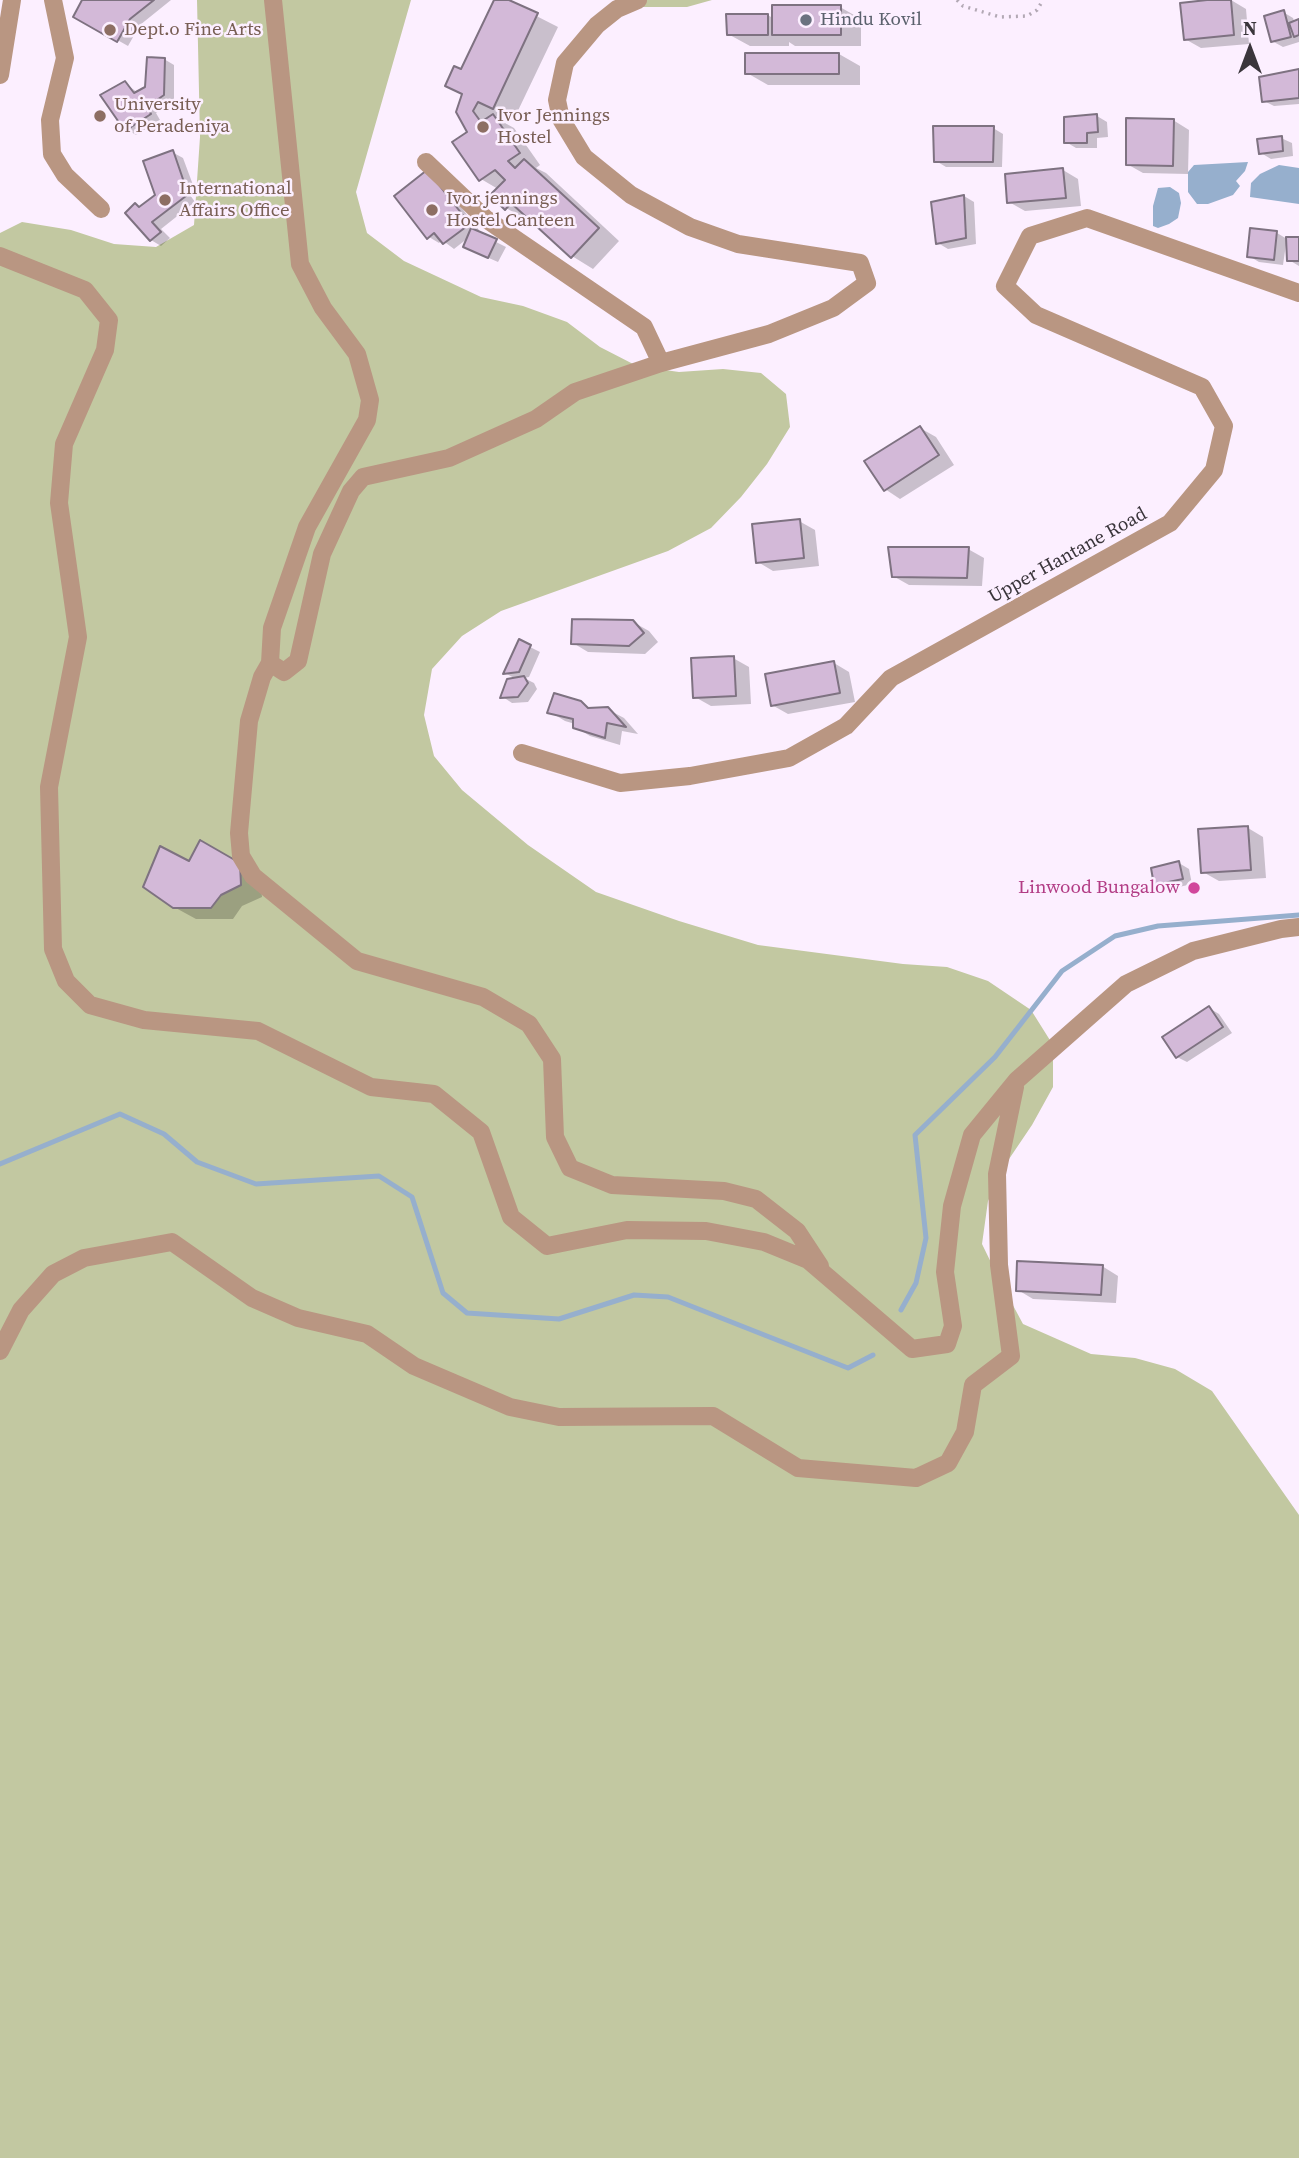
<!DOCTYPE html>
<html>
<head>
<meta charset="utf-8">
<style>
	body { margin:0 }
	#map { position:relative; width:1299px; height:2158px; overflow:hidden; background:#fcefff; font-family:"Source Serif 4",serif }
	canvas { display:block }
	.north { position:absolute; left:1215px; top:14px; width:70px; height:70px; -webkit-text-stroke:5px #fcefff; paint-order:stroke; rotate:0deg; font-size:19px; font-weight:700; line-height:28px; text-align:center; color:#3a353b }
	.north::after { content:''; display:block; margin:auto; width:24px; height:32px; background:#3a353b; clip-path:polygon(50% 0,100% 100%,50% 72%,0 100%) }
</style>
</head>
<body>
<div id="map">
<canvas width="1299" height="2158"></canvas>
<div class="north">N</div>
</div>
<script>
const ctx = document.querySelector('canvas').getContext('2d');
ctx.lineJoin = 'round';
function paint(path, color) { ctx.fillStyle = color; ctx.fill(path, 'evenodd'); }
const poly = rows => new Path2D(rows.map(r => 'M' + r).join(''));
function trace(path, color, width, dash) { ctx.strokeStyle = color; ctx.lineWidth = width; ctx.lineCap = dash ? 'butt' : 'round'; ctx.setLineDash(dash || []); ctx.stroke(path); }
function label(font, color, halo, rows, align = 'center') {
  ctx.font = font + ' "Source Serif 4",serif'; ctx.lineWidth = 5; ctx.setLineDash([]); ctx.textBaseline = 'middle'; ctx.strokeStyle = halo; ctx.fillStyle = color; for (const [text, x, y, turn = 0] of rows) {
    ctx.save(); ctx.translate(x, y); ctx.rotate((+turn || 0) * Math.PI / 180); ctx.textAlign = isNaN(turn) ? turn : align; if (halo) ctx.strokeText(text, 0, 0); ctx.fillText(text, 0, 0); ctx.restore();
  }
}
const forest = poly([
	[197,0,411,0,356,192,367,233,404,261,481,297,523,306,567,322,600,347,637,366,679,372,723,369,761,373,786,394,790,427,767,464,741,497,711,528,668,551,501,611,462,636,432,669,424,715,434,756,462,790,528,845,596,892,679,921,758,945,903,964,947,967,988,981,1031,1010,1053,1045,1053,1087,1032,1125,1007,1162,988,1201,982,1244,1001,1283,1023,1324,1091,1354,1135,1358,1175,1369,1212,1391,1299,1515,1299,2158,0,2158,0,233,22,222,71,230,114,244,156,247,194,225,200,137],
	[616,0,712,0,687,7,643,7]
]);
const water = poly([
	[1248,162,1245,171,1236,181,1240,186,1233,195,1208,204,1197,204,1188,192,1188,172,1194,165],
	[1279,165,1299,168,1299,204,1250,197,1251,183,1260,174],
	[1170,187,1179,193,1181,203,1178,218,1169,224,1158,228,1153,226,1153,206,1158,188]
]);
const shadow = poly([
	[84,0,171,0,140,25,128,46,75,16],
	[495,0,505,0,558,27,514,119,499,112,496,118,514,128,540,165,536,168,546,173,619,241,593,269,572,256,530,218,527,220,506,208,498,189,481,179,469,132,464,95,447,86,462,72],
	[1226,0,1231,0,1246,9,1249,44,1201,48,1185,39],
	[840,7,861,19,861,46,795,46,789,42,789,46,750,46,728,34,768,15,774,19],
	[1283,12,1293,18,1295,23,1299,21,1299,42,1283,47,1272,41],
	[839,54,860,66,860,85,768,85,747,73],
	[164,59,174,65,174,101,156,113,160,120,136,135,126,129,125,83,138,93,146,88],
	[1299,71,1299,104,1274,106,1264,101],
	[1097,116,1107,122,1108,137,1097,138,1097,148,1076,148,1066,142],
	[1173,120,1189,130,1188,174,1143,173,1127,164],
	[993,128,1003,134,1002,167,946,167,936,161],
	[1281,138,1292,143,1293,156,1271,159,1261,153],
	[172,152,183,158,196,193,190,195,195,202,161,229,170,238,161,246,151,240,140,208,157,196],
	[1063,170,1078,179,1081,206,1025,211,1009,202],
	[438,178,479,230,476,232,506,247,498,262,475,252,468,238,454,249,442,240,439,243,429,237],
	[964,196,974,202,976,244,948,249,938,243],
	[1277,233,1287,239,1299,239,1299,266,1289,260,1288,244,1286,244,1283,265,1259,262,1249,256],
	[920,428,936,437,954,465,900,499,885,489],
	[799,521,815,530,819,566,773,571,758,562],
	[968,549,984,558,982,586,909,585,893,576],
	[633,622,649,631,658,642,645,654,588,652,573,643],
	[520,642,540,652,529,677,524,678,534,683,537,689,528,702,512,703,503,697,516,679,505,673],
	[733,658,749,667,751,704,711,706,695,697],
	[834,663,849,672,855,702,788,714,772,705],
	[581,702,593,710,607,709,624,718,638,734,622,731,620,745,590,736,575,727,575,724,565,721,550,712],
	[1248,828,1263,837,1266,878,1219,881,1203,872],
	[200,843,260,877,262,897,242,906,233,919,196,919,174,907,189,863],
	[1179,863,1189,869,1192,884,1166,890,1156,884],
	[1209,1008,1219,1014,1232,1033,1187,1062,1177,1057],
	[1102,1266,1118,1276,1116,1303,1033,1299,1018,1290]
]);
const stream = poly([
	[0,1164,120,1114,164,1134,197,1162,256,1184,379,1176,412,1197,443,1293,467,1313,559,1319,634,1295,668,1297,848,1368,873,1355],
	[901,1310,916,1283,926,1238,915,1135,995,1057,1062,971,1115,936,1158,926,1299,915]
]);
const building = poly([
	[82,0,154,0,130,19,117,42,73,17,82,0],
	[494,0,509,0,538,13,493,109,478,102,473,111,481,122,493,114,520,153,508,161,515,168,524,159,599,228,571,258,511,203,505,210,490,195,505,180,495,170,479,181,452,142,467,132,456,112,462,94,445,86,454,66,461,69,494,0],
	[1207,0,1231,0,1234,35,1184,40,1180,3,1207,0],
	[772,5,841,5,841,35,772,35,772,5],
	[1284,10,1291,37,1271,42,1264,16,1284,10],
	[726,14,768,14,768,35,727,35,726,14],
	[1299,19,1299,35,1294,37,1289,23,1299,19],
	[745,53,839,53,839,74,745,74,745,53],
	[147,57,165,58,164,95,147,107,151,114,125,131,100,95,125,81,134,93,145,87,147,57],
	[1299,69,1299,98,1262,102,1259,77,1299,69],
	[1097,114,1098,132,1087,133,1087,143,1064,143,1064,117,1097,114],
	[1126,118,1174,119,1173,166,1126,165,1126,118],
	[933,126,994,126,993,162,934,162,933,126],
	[1282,136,1283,151,1259,154,1257,139,1282,136],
	[173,150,186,188,181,190,186,196,152,222,161,232,150,241,125,213,135,203,139,207,155,195,143,161,173,150],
	[1063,168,1066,198,1007,203,1005,174,1063,168],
	[427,170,470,224,443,244,434,233,427,239,394,196,427,170],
	[964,195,966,238,936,244,931,202,964,195],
	[471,228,497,239,488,258,463,247,471,228],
	[1250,228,1277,231,1274,260,1247,257,1250,228],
	[1286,237,1299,237,1299,261,1287,261,1286,237],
	[920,426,939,455,884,491,864,461,920,426],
	[800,519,804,558,756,563,752,524,800,519],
	[888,547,969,547,967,578,892,577,888,547],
	[572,619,633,620,644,633,629,646,571,644,572,619],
	[519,639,531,645,519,672,503,674,519,639],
	[734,656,736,696,693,698,691,658,734,656],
	[834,661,840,693,771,706,765,674,834,661],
	[524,676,528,683,518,697,500,698,507,679,524,676],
	[554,693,581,701,588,708,608,707,626,727,607,723,605,738,573,728,573,719,547,713,554,693],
	[1248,826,1251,870,1201,873,1198,829,1248,826],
	[200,840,240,863,241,885,221,895,211,908,173,908,143,887,160,846,189,861,200,840],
	[1179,861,1183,879,1154,885,1151,868,1179,861],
	[1209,1006,1223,1027,1176,1058,1162,1037,1209,1006],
	[1017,1261,1103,1265,1101,1295,1016,1291,1017,1261]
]);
const path = poly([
	[957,0,963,6,1000,17,1027,16,1037,10,1043,0]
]);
const minor = poly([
	[53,0,65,58,50,120,52,154,65,175,101,209],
	[273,0,300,264,323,308,357,354,370,400,367,420,307,527,272,628,270,663,284,672,298,661,322,554,351,491,363,477,449,458,536,419,575,392,661,363,769,334,833,308,867,283,860,263,738,244,690,227,631,195,584,157,561,119,557,100,565,63,597,25,617,9,638,0],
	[0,75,12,0],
	[426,162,486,219,644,327,661,363],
	[0,256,85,290,109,320,105,350,64,444,59,503,78,637,49,787,53,949,66,981,90,1005,144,1020,258,1031,371,1087,434,1094,481,1132,511,1217,547,1246,627,1230,706,1231,764,1242,808,1260,912,1349,947,1344,953,1326,945,1272,952,1206,972,1135,1017,1080,1126,984,1193,951,1281,929,1299,927],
	[270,663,262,677,249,721,239,833,241,856,253,876,357,961,483,997,529,1024,552,1059,555,1137,570,1168,612,1185,724,1191,756,1199,797,1231,820,1266],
	[522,753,620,783,690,776,789,758,846,726,891,678,1170,523,1214,470,1224,426,1202,387,1036,315,1005,286,1030,236,1087,218,1299,293],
	[0,1351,21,1310,53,1274,84,1258,172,1242,252,1298,298,1318,367,1334,414,1366,510,1407,559,1417,713,1416,798,1468,916,1478,948,1463,965,1432,973,1385,1011,1356,999,1265,997,1174,1015,1087]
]);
const markers = [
	[806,20,7,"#6b7280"],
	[110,30,7,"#8d6e63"],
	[100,116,7,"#8d6e63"],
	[483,127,7,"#8d6e63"],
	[165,200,7,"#8d6e63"],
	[432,210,7,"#8d6e63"],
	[1194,888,7,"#d1479c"]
];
const worshipNames = [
	["Hindu Kovil",820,20]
];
const educationNames = [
	["Dept.o Fine Arts",124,30],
	["University",114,105],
	["of Peradeniya",114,127],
	["Ivor Jennings",497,116],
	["Hostel",497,138],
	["International",179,189],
	["Affairs Office",179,211],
	["Ivor jennings",446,199],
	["Hostel Canteen",446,221]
];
const streetNames = [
	["Upper Hantane Road",1068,556,-29]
];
const hotelNames = [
	["Linwood Bungalow",1180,888]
];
paint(forest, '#c2c8a1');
paint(water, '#96afcd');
paint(shadow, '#0003');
trace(stream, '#96afcd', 5);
paint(building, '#d3b9d8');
trace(building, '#7e7281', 2);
trace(path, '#b2a8b4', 3.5, [2, 5]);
trace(minor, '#b99682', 18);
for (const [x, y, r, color] of markers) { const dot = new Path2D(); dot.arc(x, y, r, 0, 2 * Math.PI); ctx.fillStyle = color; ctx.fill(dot); trace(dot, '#fcefff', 2.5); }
label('19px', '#5b616d', '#fcefff', worshipNames, 'left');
label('19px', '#785e54', '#fcefff', educationNames, 'left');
label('19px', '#3a353b', '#fcefff', streetNames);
label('19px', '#b23c85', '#fcefff', hotelNames, 'right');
</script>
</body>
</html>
